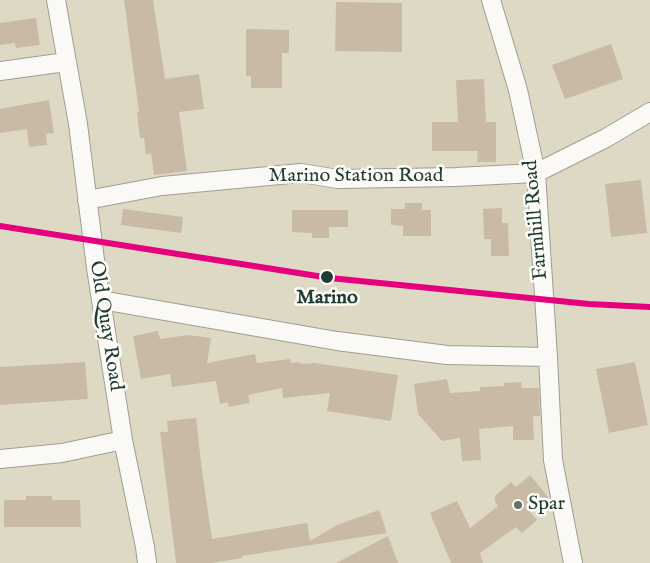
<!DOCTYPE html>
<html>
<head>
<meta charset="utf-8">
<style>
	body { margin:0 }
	canvas { display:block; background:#ded9c4 }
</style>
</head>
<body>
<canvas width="650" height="563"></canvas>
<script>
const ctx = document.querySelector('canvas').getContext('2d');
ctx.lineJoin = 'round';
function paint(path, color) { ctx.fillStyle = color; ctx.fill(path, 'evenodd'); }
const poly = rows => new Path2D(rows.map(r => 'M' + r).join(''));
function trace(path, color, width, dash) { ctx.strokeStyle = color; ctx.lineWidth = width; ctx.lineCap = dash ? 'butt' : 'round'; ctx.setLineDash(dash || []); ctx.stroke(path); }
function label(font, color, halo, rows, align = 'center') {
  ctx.font = font + ' "IM FELL English",serif'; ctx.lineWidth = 5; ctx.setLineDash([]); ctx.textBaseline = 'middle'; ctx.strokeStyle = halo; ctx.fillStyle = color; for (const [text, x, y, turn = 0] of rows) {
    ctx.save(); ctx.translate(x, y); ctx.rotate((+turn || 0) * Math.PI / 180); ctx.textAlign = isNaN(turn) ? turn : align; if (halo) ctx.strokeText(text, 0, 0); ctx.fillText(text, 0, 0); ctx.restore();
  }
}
const building = poly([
	[124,0,153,0,165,79,199,74,204,109,179,112,187,171,154,175,151,153,146,154,144,138,140,138,137,112,139,112],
	[336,2,402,3,402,52,335,51],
	[36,18,40,45,16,48,15,43,0,45,0,23],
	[246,29,289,30,289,53,282,53,282,88,251,88,251,76,246,76],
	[611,44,623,79,565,99,552,65],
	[484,79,486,122,496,122,496,162,477,162,478,151,432,151,432,122,458,122,456,80],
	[49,100,54,133,46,134,47,145,29,147,27,129,0,133,0,109],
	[641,180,647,233,611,237,605,184],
	[405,203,422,203,422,210,431,210,431,236,403,236,403,226,391,225,391,209,405,209],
	[502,208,502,223,508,223,509,256,491,256,491,239,484,239,483,209],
	[123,209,183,217,181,233,121,225],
	[292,210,348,210,348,227,329,227,329,238,312,238,312,233,292,232],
	[158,331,160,339,188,335,211,338,207,363,255,354,257,363,290,359,291,363,299,362,300,364,314,363,398,375,391,421,327,411,330,393,283,398,282,388,248,395,250,403,229,407,228,402,220,404,216,381,172,387,170,374,141,379,133,336],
	[85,362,88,399,0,405,0,367],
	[635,362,648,425,609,433,596,369],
	[447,379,450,393,480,391,480,387,504,386,504,383,521,382,522,388,539,388,540,416,533,416,534,440,513,440,513,426,479,429,481,460,462,461,460,438,442,441,418,414,414,384],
	[196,418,202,471,212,539,307,523,310,541,337,525,379,510,387,533,242,556,242,558,212,563,176,563,160,432,168,432,167,421],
	[530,475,548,497,530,512,537,520,522,533,516,527,480,553,483,563,451,563,430,513,457,501,470,528,498,506,495,502,495,496,511,482,516,487],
	[26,496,52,496,52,500,80,500,81,527,4,527,4,500,26,500],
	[388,536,398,563,336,563]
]);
const minor = poly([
	[56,0,78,124,96,268,123,440,145,547,147,563],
	[491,0,518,90,536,173,548,357,553,460,573,563],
	[0,71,66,62],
	[87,200,162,186,301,173,338,179,456,177,536,173,606,138,650,112],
	[101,300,337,341,447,355,548,357],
	[0,459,62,453,123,440]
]);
const rail1 = poly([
	[0,226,330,278,589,304,650,307]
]);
const markers = [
	[327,277,7,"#1f3d34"],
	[518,505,5,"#627466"]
];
const streetNames = [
	["Marino Station Road",356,177],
	["Farmhill Road",537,220,-95],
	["Old Quay Road",105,326,81]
];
const stopNames = [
	["Marino",327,299]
];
const poiNames = [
	["Spar",528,505]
];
paint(building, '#c9baa6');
trace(minor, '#9e9f92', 20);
trace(minor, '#faf9f6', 18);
trace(rail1, '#e5007d', 6);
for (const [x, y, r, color] of markers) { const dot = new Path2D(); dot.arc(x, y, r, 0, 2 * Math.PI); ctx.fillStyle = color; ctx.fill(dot); trace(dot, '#fdfcf7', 2); }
label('20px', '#1f3d34', '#fdfcf7', streetNames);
label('bold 20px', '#1f3d34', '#fdfcf7', stopNames);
label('20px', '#1f3d34', '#fdfcf7', poiNames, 'left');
</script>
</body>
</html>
